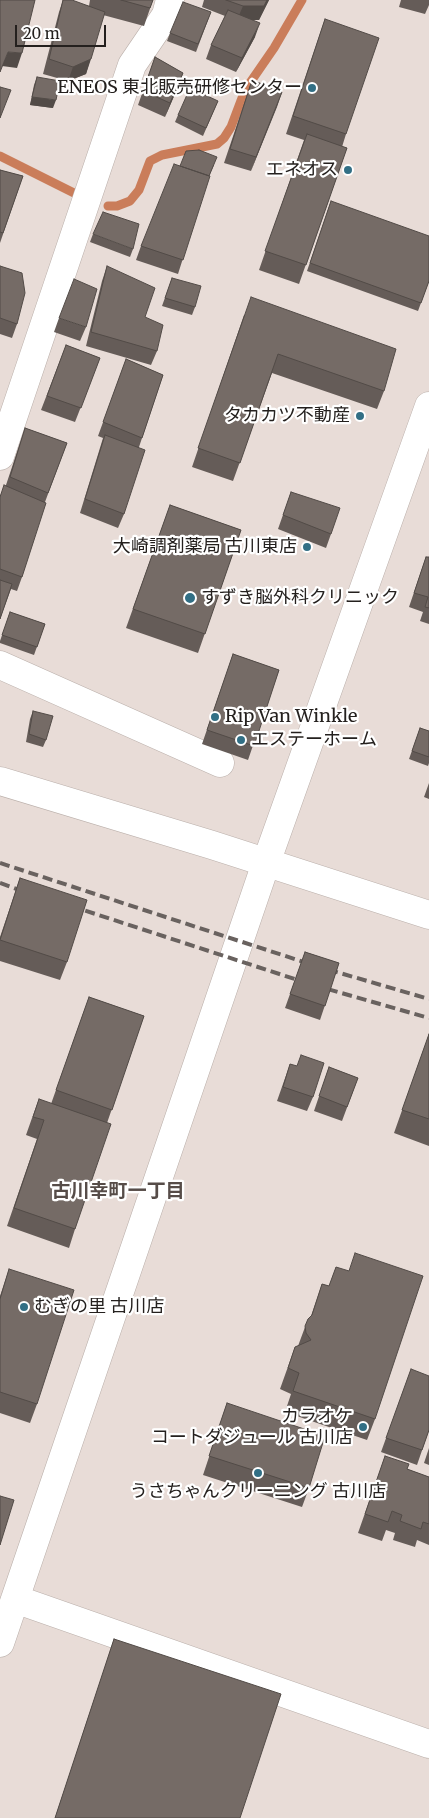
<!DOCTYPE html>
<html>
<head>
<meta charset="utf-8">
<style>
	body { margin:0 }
	#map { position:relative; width:429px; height:1818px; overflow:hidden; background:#e8dcd7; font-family:Merriweather,serif }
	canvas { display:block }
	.scale { position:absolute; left:15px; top:25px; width:91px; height:22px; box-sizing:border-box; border:2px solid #24201e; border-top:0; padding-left:6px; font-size:15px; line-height:18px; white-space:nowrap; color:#24201e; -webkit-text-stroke:4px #fff; paint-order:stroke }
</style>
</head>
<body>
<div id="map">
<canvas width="429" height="1818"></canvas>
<div class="scale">20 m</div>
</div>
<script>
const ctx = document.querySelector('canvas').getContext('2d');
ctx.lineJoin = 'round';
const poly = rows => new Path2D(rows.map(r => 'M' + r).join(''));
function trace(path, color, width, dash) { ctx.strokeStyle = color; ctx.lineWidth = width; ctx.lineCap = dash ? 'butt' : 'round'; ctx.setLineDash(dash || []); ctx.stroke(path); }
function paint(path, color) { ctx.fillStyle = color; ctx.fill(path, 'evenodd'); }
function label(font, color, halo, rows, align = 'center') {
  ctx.font = font + ' Merriweather,"Noto Sans JP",serif'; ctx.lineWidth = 4.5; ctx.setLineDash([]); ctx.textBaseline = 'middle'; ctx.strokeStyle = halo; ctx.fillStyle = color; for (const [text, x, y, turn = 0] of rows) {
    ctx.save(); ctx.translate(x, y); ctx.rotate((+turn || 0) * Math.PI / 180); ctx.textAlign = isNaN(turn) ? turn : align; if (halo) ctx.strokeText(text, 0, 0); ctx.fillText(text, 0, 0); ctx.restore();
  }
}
const stream = poly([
	[0,156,76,194],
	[108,206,117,206,130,201,139,190,150,161,162,155,217,144,224,138,231,127,245,90,274,48,302,0]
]);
const minor = poly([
	[0,456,132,65,166,15,170,0],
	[0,665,220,763]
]);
const tertiary = poly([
	[0,781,212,845,429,915],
	[15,1599,429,1744],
	[0,1643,266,863,429,406]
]);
const rail = poly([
	[0,863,316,966,429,999],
	[0,883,28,893],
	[71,906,310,984,429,1018]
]);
const wall = poly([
	[63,0,89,6,90,0,153,0,144,26,103,15,86,74,68,81,43,74,59,12],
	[204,0,269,0,259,20,253,20,255,37,236,72,206,59,211,45,225,16,202,7],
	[401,0,429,0,429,5,425,14,399,7],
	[211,12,196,52,167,41,170,33],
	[325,19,346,134,342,147,347,148,299,284,259,270,304,140,286,134],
	[155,57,183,73,178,87,165,117,138,105],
	[37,77,53,108,30,105,34,85],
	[252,80,282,92,251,171,224,163],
	[218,101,203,136,175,122,178,115],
	[214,165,209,176,178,274,136,260,141,246,180,166],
	[0,170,23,176,0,243],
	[331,201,429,281,418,311,307,271],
	[93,234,133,249,130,257,90,242],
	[0,266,17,324,12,338,0,334],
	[107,266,145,317,157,351,151,365,86,346,102,281],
	[172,278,195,307,192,315,162,306],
	[244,315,384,391,377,409,272,373,233,481,192,467],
	[59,318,86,327,80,341,54,332],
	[66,345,100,358,75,422,41,410],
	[126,359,163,375,139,447,124,514,118,528,80,513,103,438,98,436],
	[25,428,67,443,45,502,22,577,17,591,11,589,0,619,0,496,6,485],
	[291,492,331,534,326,548,278,529],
	[170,505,241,530,198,653,126,628],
	[426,557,429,557,429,624,420,621,423,612,409,607],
	[10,612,45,624,34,655,0,643,0,641],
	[233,654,279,670,248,760,202,744],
	[33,711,46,740,43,747,26,742,30,719],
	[420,728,429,731,429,763,428,766,409,759],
	[429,783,429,799,424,797],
	[20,878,67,962,60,980,0,961,0,937],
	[305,952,339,963,320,1020,285,1008],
	[89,997,144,1016,107,1123,75,1229,69,1248,7,1226,37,1139,26,1135,32,1118,39,1099,51,1104],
	[429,1034,429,1146,394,1133],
	[290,1064,313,1097,307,1111,277,1101],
	[329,1067,358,1078,342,1121,314,1111],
	[336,1267,375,1419,367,1440,285,1412,291,1394,280,1389,295,1347,298,1346,308,1319,311,1316,322,1284,329,1286],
	[9,1269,37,1404,30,1423,0,1413,0,1296],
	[411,1369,429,1430,417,1465,381,1452],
	[227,1403,309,1488,302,1507,203,1475],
	[429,1448,429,1465,424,1463],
	[385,1456,407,1469,429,1477,429,1545,417,1540,415,1547,393,1540,395,1533,386,1530,382,1541,358,1533],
	[114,1639,240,1818,55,1818]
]);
const shadedWall = poly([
	[267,0,269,0,259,20,237,20,243,6],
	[260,23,255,37,236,72,242,58],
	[8,52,22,53,17,68,2,66],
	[91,59,86,74,68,81,73,67],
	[183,73,178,87,165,117,170,103],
	[282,92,277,107,251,171,256,157],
	[32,97,56,100,53,108,30,105]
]);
const building = poly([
	[0,0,35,0,22,53,8,52,0,72,0,0],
	[63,0,72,0,105,12,91,59,73,67,49,59,63,0],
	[121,0,153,0,150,8,121,0],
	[226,0,267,0,264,6,243,6,226,0],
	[183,2,211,12,198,44,170,33,183,2],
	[228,10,260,23,242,58,211,45,228,10],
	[325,19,379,38,346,134,293,116,325,19],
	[155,57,183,73,170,103,143,91,155,57],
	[37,77,60,81,56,100,32,97,37,77],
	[252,80,282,92,256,157,230,149,252,80],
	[0,87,11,90,0,118,0,87],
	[190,88,218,101,206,128,178,115,190,88],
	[307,134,347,148,306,265,265,251,307,134],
	[199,150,217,157,209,176,180,166,186,151,199,150],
	[174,164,210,176,183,260,141,246,174,164],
	[0,170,23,176,3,233,0,232,0,170],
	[331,201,429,236,429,281,421,303,310,263,331,201],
	[103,212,139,224,133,249,93,234,103,212],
	[0,266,22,273,25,293,17,324,0,318,0,266],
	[107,266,155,288,145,317,163,325,157,351,91,332,107,266],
	[172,278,201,286,195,307,165,298,172,278],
	[74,279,97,289,86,327,59,318,74,279],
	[251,297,396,349,384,391,278,354,240,463,198,448,251,297],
	[66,345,100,358,81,408,47,396,66,345],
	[126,359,163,375,142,438,103,422,126,359],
	[25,428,67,443,48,493,10,477,25,428],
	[105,435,145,450,124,514,85,499,105,435],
	[4,485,46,503,22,577,0,569,0,497,4,485],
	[291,492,340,508,331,534,283,515,291,492],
	[170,505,241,530,205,634,133,609,170,505],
	[426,557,429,557,429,608,425,607,428,597,414,593,426,557],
	[0,580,12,584,0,619,0,580],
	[10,612,45,624,37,647,2,635,10,612],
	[233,654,279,670,254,746,207,730,233,654],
	[33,711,53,716,46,740,29,734,33,711],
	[420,728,429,731,429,757,412,751,420,728],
	[20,878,87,900,67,962,0,940,20,878],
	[305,952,339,963,325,1006,290,994,305,952],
	[89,997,144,1016,112,1110,56,1090,89,997],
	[429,1034,429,1119,402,1110,429,1034],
	[301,1055,324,1063,313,1097,283,1087,290,1064,297,1066,301,1055],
	[329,1067,358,1078,347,1107,319,1096,329,1067],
	[39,1099,111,1124,75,1229,14,1208,44,1120,33,1117,39,1099],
	[355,1253,423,1276,375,1419,293,1391,299,1373,288,1368,295,1347,311,1340,306,1333,305,1326,308,1319,312,1315,322,1284,329,1286,336,1267,349,1271,355,1253],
	[9,1269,74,1290,37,1404,0,1392,0,1299,9,1269],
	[411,1369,429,1376,429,1430,422,1450,386,1438,411,1369],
	[227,1403,325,1436,309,1488,209,1456,227,1403],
	[385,1456,409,1464,407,1469,429,1477,429,1524,423,1522,421,1529,400,1521,402,1515,392,1511,388,1522,365,1514,385,1456],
	[0,1496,14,1500,0,1545,0,1496],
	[114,1639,281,1694,240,1818,55,1818,114,1639]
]);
const markers = [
	[312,88,5,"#326f85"],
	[348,170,5,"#326f85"],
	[360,416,5,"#326f85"],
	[307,547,5,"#326f85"],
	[190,598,6,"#326f85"],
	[215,717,5,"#326f85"],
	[241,740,5,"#326f85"],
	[24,1307,5,"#326f85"],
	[363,1427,5,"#326f85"],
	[258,1473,5,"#326f85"]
];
const poiNames = [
	["ENEOS 東北販売研修センター",302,88],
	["エネオス",338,170],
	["タカカツ不動産",350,416],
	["大崎調剤薬局 古川東店",297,547],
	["すずき脳外科クリニック",201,598,"left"],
	["Rip Van Winkle",225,717,"left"],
	["エステーホーム",251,740,"left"],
	["むぎの里 古川店",34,1307,"left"],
	["カラオケ",353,1417],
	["コートダジュール 古川店",353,1438],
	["うさちゃんクリーニング 古川店",258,1492,"center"]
];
const neighbourhoodNames = [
	["古川幸町一丁目",118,1192]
];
trace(stream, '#ca7d5a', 9);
trace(minor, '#baafaa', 29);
trace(tertiary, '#baafaa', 29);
trace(minor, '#fff', 28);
trace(tertiary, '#fff', 28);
trace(rail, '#69625f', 4, [10, 5]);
paint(wall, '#655c58');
paint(shadedWall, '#524b47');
paint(building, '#756b66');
trace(building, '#524b47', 1);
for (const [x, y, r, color] of markers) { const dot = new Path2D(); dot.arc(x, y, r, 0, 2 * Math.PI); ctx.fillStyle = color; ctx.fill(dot); trace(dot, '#fff', 2); }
label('18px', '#24201e', '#fff', poiNames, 'right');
label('bold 19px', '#564c48', '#fff', neighbourhoodNames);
</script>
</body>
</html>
